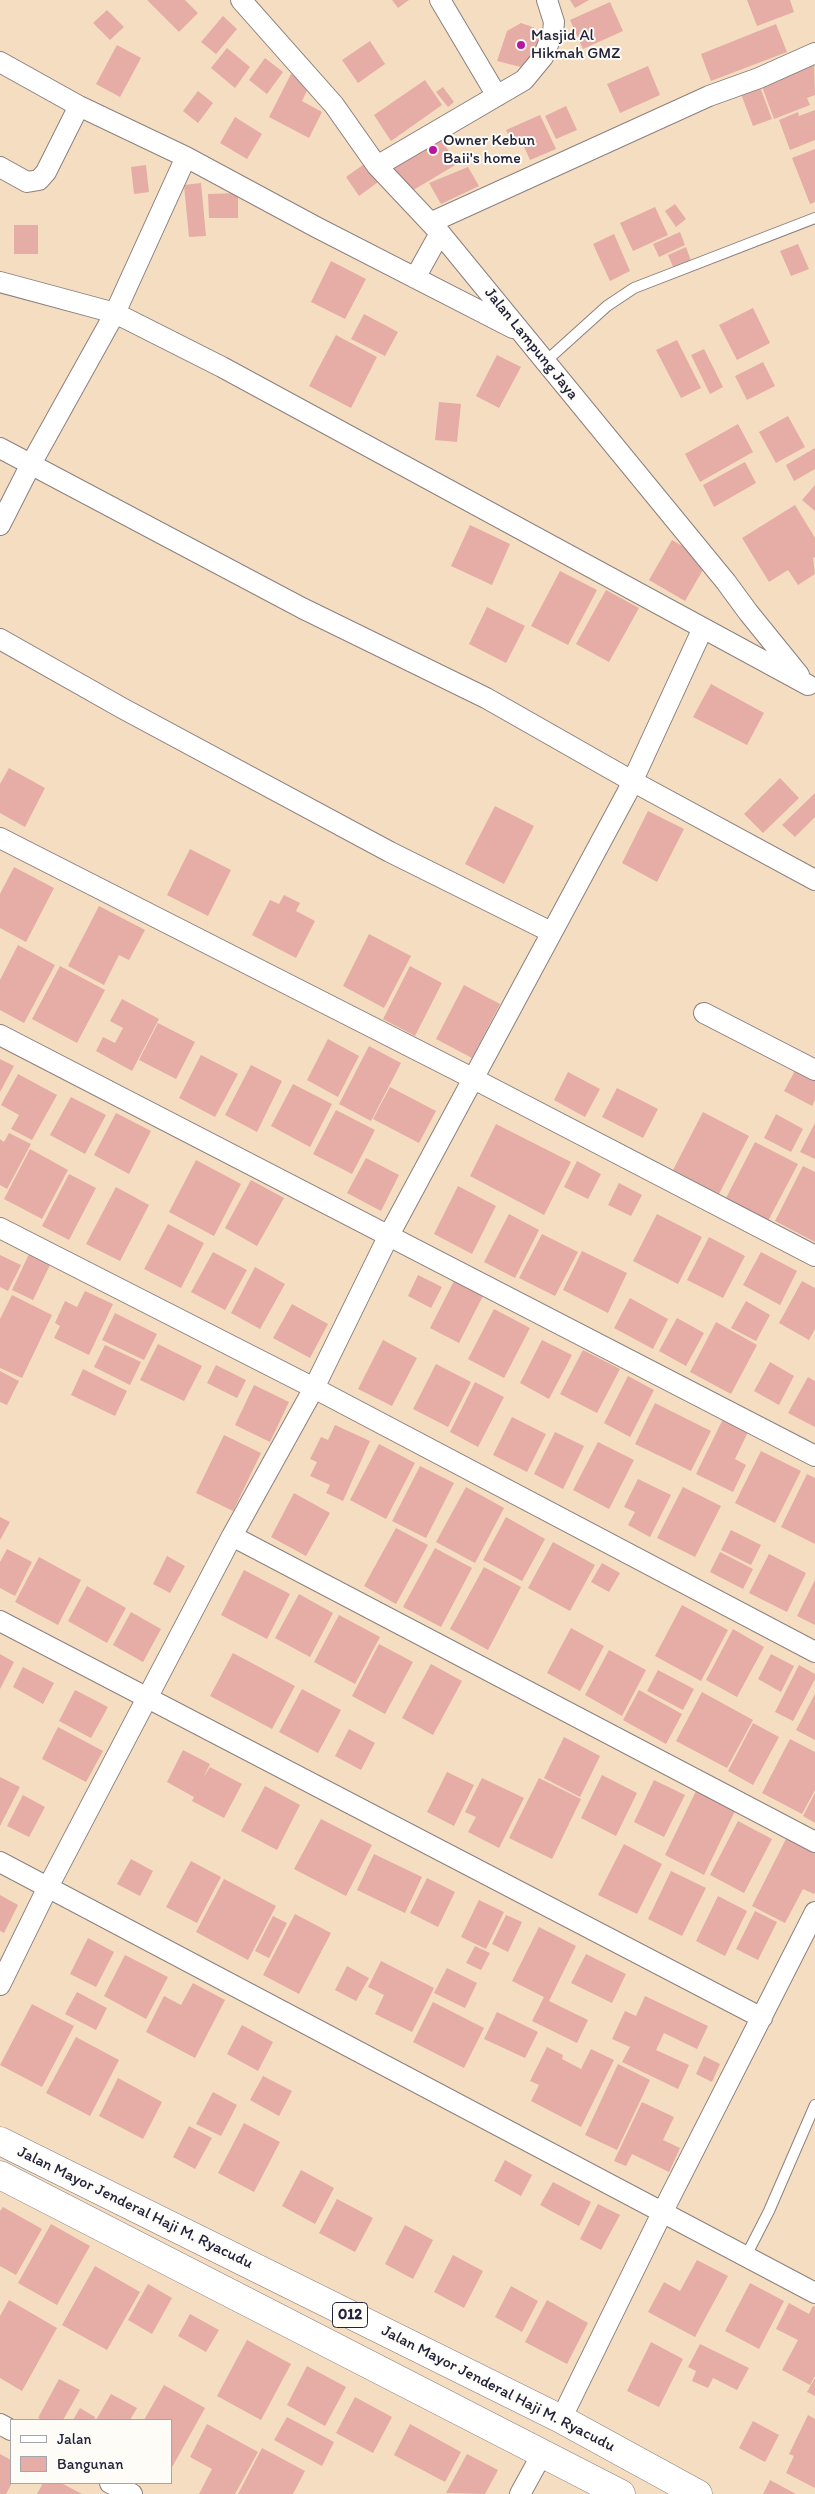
<!DOCTYPE html>
<html>
<head>
<meta charset="utf-8">
<style>
	body { margin:0 }
	#map { position:relative; width:815px; height:2494px; overflow:hidden; background:#f5ddc1; font-family:Itim,sans-serif }
	canvas { display:block }
	.legend { position:absolute; left:10px; top:2419px; width:162px; height:65px; box-sizing:border-box; background:#fdfcf7; border:1px solid #a5a5ac; margin:0; padding:6px 9px; list-style:none; font-size:15px; color:#22223b }
	.legend li { display:flex; align-items:center; gap:10px; height:25px }
	.legend b { width:25px; border:1px solid #a5a5ac }
</style>
</head>
<body>
<div id="map">
<canvas width="815" height="2494"></canvas>
<ul class="legend">
<li><b style="height:6px;background:#fff"></b>Jalan</li>
<li><b style="height:14px;background:#e5ada5"></b>Bangunan</li>
</ul>
</div>
<script>
const ctx = document.querySelector('canvas').getContext('2d');
ctx.lineJoin = 'round';
function paint(path, color) { ctx.fillStyle = color; ctx.fill(path, 'evenodd'); }
const poly = rows => new Path2D(rows.map(r => 'M' + r).join(''));
function trace(path, color, width, dash) { ctx.strokeStyle = color; ctx.lineWidth = width; ctx.lineCap = dash ? 'butt' : 'round'; ctx.setLineDash(dash || []); ctx.stroke(path); }
function label(font, color, halo, rows, align = 'center') {
  ctx.font = font + ' Itim,sans-serif'; ctx.lineWidth = 4; ctx.setLineDash([]); ctx.textBaseline = 'middle'; ctx.strokeStyle = halo; ctx.fillStyle = color; for (const [text, x, y, turn = 0] of rows) {
    ctx.save(); ctx.translate(x, y); ctx.rotate((+turn || 0) * Math.PI / 180); ctx.textAlign = isNaN(turn) ? turn : align; if (halo) ctx.strokeText(text, 0, 0); ctx.fillText(text, 0, 0); ctx.restore();
  }
}
const building = poly([
	[147,0,185,0,198,13,179,32],
	[392,0,409,0,398,8],
	[570,0,589,0,575,8],
	[747,0,790,0,794,12,757,26],
	[610,2,623,31,583,49,570,20],
	[107,10,124,27,110,40,93,23],
	[223,16,237,29,216,54,201,42],
	[521,23,535,28,536,33,544,37,537,54,521,67,497,61,507,31],
	[776,24,787,52,711,81,701,54],
	[370,41,385,64,358,83,342,60],
	[117,45,141,58,120,97,96,84],
	[227,48,250,67,235,88,211,68],
	[265,58,283,72,267,94,249,80],
	[814,63,815,95,807,98,810,105,774,119,761,84],
	[648,66,660,95,620,113,607,84],
	[291,74,310,84,302,101,322,112,309,138,269,117],
	[425,80,442,105,391,141,374,115],
	[443,87,454,102,448,107,436,92],
	[760,87,772,119,753,126,741,94],
	[198,91,213,103,198,123,183,111],
	[566,106,577,130,556,139,545,116],
	[815,110,815,140,790,150,779,120,798,112,799,116],
	[540,115,556,149,530,160,521,140,513,144,506,130],
	[235,117,262,134,247,159,220,143],
	[439,136,457,164,410,192,389,168],
	[815,149,815,202,810,204,792,158],
	[367,162,381,180,359,196,346,177],
	[146,165,149,192,134,194,131,167],
	[468,167,479,186,441,204,429,183],
	[201,183,206,236,189,237,184,185],
	[238,193,238,218,209,218,208,194],
	[675,204,686,219,676,227,665,211],
	[655,207,668,235,633,251,620,223],
	[14,225,38,225,38,254,14,254],
	[680,232,685,245,659,257,653,244],
	[614,234,630,271,610,281,593,244],
	[798,244,809,269,791,276,780,251],
	[686,247,691,261,674,269,668,255],
	[331,261,366,279,345,319,311,302],
	[753,308,770,343,737,360,719,325],
	[364,314,398,332,385,356,351,339],
	[336,335,377,357,351,408,309,386],
	[677,340,701,388,681,398,656,350],
	[704,349,723,387,710,394,691,355],
	[497,355,521,367,499,408,476,396],
	[763,362,775,386,747,400,735,376],
	[439,402,461,404,457,442,435,440],
	[788,416,805,447,776,463,759,432],
	[738,424,753,452,700,482,685,454],
	[815,448,815,469,794,481,786,465],
	[745,462,756,483,714,507,703,485],
	[815,485,815,511,802,500],
	[795,505,815,538,815,557,813,558,815,574,798,585,788,570,769,582,742,538],
	[470,525,510,544,492,585,451,566],
	[672,540,708,561,685,601,649,580],
	[560,571,597,590,568,645,531,626],
	[606,590,639,608,609,662,576,644],
	[487,607,525,626,506,663,469,644],
	[711,684,764,713,747,745,693,717],
	[9,768,45,788,25,827,0,813,0,784],
	[780,778,799,798,763,833,744,814],
	[815,793,815,817,795,837,782,825],
	[495,806,534,826,504,884,465,864],
	[648,811,684,829,657,882,622,863],
	[190,849,231,870,208,916,167,895],
	[14,867,54,888,26,942,0,928,0,894],
	[284,895,300,903,296,911,315,921,296,958,252,935,270,900,279,904],
	[99,906,145,930,129,960,119,955,104,985,68,966],
	[369,934,411,956,384,1008,343,986],
	[18,945,55,965,24,1023,0,1010,0,980],
	[60,966,105,990,77,1043,32,1019],
	[410,966,442,983,415,1036,383,1019],
	[464,985,500,1004,472,1058,436,1039],
	[122,999,159,1019,132,1071,96,1051,103,1037,115,1043,123,1028,110,1021],
	[158,1023,195,1042,176,1079,139,1060],
	[328,1039,359,1056,338,1097,307,1080],
	[369,1046,401,1063,371,1121,339,1104],
	[201,1055,238,1074,215,1117,179,1098],
	[0,1059,14,1066,0,1092],
	[251,1065,282,1081,257,1132,225,1115],
	[796,1069,815,1079,815,1100,812,1106,784,1091],
	[568,1072,600,1089,585,1117,554,1100],
	[18,1074,57,1095,32,1140,11,1129,19,1115,1,1105],
	[293,1084,332,1104,310,1147,271,1126],
	[390,1087,436,1111,419,1143,373,1119],
	[617,1088,658,1109,643,1138,602,1117],
	[71,1097,106,1115,85,1154,50,1135],
	[336,1110,375,1130,352,1174,313,1154],
	[703,1112,749,1136,719,1194,673,1170],
	[116,1113,151,1131,129,1174,94,1155],
	[776,1114,803,1129,791,1152,764,1138],
	[815,1123,815,1159,800,1152],
	[496,1124,571,1162,544,1215,470,1176],
	[9,1133,31,1144,7,1189,0,1185,0,1139,4,1142],
	[755,1142,798,1164,768,1221,726,1198],
	[30,1149,68,1170,42,1219,4,1199],
	[366,1158,399,1175,381,1211,347,1193],
	[196,1160,241,1184,214,1236,169,1212],
	[577,1161,601,1174,588,1199,564,1187],
	[803,1166,815,1172,815,1242,775,1221],
	[69,1174,96,1188,69,1240,42,1226],
	[251,1180,284,1198,257,1246,225,1228],
	[619,1183,642,1195,631,1216,608,1205],
	[458,1186,496,1206,472,1254,434,1234],
	[116,1187,149,1205,120,1261,86,1244],
	[509,1214,539,1230,515,1278,484,1262],
	[657,1214,702,1237,678,1284,633,1261],
	[168,1224,204,1243,181,1288,144,1269],
	[542,1234,578,1252,555,1296,519,1278],
	[709,1237,745,1256,723,1298,687,1280],
	[582,1251,627,1273,608,1313,563,1290],
	[30,1252,51,1263,33,1300,12,1290],
	[213,1252,247,1270,225,1310,191,1292],
	[761,1252,797,1271,780,1305,743,1285],
	[0,1255,21,1265,8,1291,0,1287],
	[255,1267,285,1284,260,1329,231,1313],
	[418,1275,442,1287,431,1308,408,1296],
	[455,1279,484,1294,459,1343,430,1328],
	[802,1281,815,1288,815,1329,809,1340,779,1323],
	[85,1291,113,1304,89,1355,54,1338,60,1326,55,1323,65,1301,77,1307],
	[12,1295,52,1315,22,1378,0,1368,0,1319],
	[630,1298,668,1319,653,1349,614,1328],
	[746,1301,770,1315,756,1341,731,1328],
	[292,1304,328,1324,310,1358,273,1338],
	[494,1309,530,1328,504,1378,468,1359],
	[115,1313,157,1334,144,1360,102,1340],
	[677,1318,704,1333,686,1366,659,1351],
	[716,1322,757,1345,731,1394,690,1372],
	[383,1340,417,1358,392,1406,358,1389],
	[542,1340,572,1355,549,1399,520,1383],
	[158,1344,202,1366,184,1401,140,1380],
	[105,1345,141,1362,130,1385,94,1367],
	[583,1350,620,1369,597,1413,560,1394],
	[770,1362,794,1376,779,1405,754,1391],
	[436,1364,471,1382,448,1427,413,1409],
	[216,1365,246,1380,237,1398,207,1383],
	[83,1369,127,1391,115,1416,71,1395],
	[0,1371,19,1381,7,1405,0,1402],
	[628,1376,654,1390,630,1437,604,1423],
	[808,1377,815,1381,815,1427,788,1413],
	[475,1382,504,1397,478,1447,450,1432],
	[254,1385,289,1402,270,1442,235,1425],
	[655,1403,711,1431,691,1471,635,1444],
	[512,1417,546,1434,527,1472,493,1455],
	[723,1419,748,1432,735,1459,746,1465,733,1492,696,1474],
	[335,1425,370,1441,343,1501,326,1493,330,1485,310,1476,317,1462,310,1459,321,1437,328,1440],
	[555,1432,584,1446,563,1489,534,1474],
	[224,1435,261,1453,233,1511,196,1493],
	[598,1442,634,1460,609,1509,573,1490],
	[379,1444,415,1463,386,1519,350,1500],
	[761,1451,801,1471,775,1523,735,1503],
	[420,1466,454,1483,426,1538,392,1521],
	[807,1474,815,1478,815,1544,781,1527],
	[638,1479,671,1495,650,1537,628,1525,635,1512,624,1507],
	[466,1487,504,1508,475,1563,436,1542],
	[683,1487,721,1506,695,1557,657,1538],
	[294,1493,330,1513,306,1556,271,1537],
	[0,1517,10,1522,0,1540],
	[506,1517,545,1539,522,1581,483,1560],
	[396,1528,428,1545,396,1604,364,1586],
	[731,1530,761,1545,751,1565,721,1550],
	[553,1542,595,1565,570,1611,528,1588],
	[435,1548,472,1568,441,1627,403,1607],
	[7,1549,32,1562,15,1596,0,1588,0,1562],
	[720,1552,753,1569,743,1589,710,1572],
	[769,1554,806,1573,787,1612,749,1593],
	[167,1556,185,1566,170,1593,153,1584],
	[39,1557,81,1580,58,1625,15,1602],
	[602,1563,620,1573,609,1592,591,1582],
	[484,1567,521,1587,488,1650,450,1629],
	[244,1570,290,1594,267,1639,221,1615],
	[815,1580,815,1625,797,1616],
	[87,1586,126,1608,107,1643,68,1621],
	[299,1594,333,1613,310,1657,275,1638],
	[682,1605,728,1630,701,1681,655,1656],
	[131,1612,161,1629,143,1662,113,1645],
	[339,1615,380,1637,355,1684,314,1662],
	[571,1628,604,1646,580,1691,547,1673],
	[733,1629,764,1647,737,1697,706,1680],
	[379,1644,413,1662,385,1714,352,1696],
	[609,1650,646,1670,622,1716,585,1695],
	[233,1653,295,1686,272,1729,210,1696],
	[0,1654,14,1662,0,1689],
	[771,1654,794,1666,781,1692,758,1679],
	[431,1664,462,1681,433,1735,402,1718],
	[799,1665,815,1674,815,1679,793,1721,775,1712],
	[23,1667,54,1683,43,1704,13,1687],
	[658,1670,694,1689,683,1710,647,1691],
	[302,1689,341,1710,318,1753,279,1732],
	[75,1690,108,1707,91,1738,59,1721],
	[639,1690,682,1714,666,1744,623,1720],
	[702,1692,753,1720,727,1768,676,1741],
	[815,1694,815,1740,796,1730],
	[753,1723,779,1737,753,1785,728,1771],
	[58,1727,103,1751,86,1782,42,1759],
	[349,1729,375,1743,361,1770,335,1756],
	[564,1737,600,1756,580,1797,544,1778],
	[790,1739,815,1752,815,1790,802,1814,762,1793],
	[183,1750,210,1764,203,1778,210,1767,242,1784,224,1818,192,1801,194,1797,167,1782],
	[447,1772,474,1785,454,1826,427,1812],
	[602,1775,637,1793,616,1836,581,1818],
	[0,1777,20,1787,0,1826],
	[482,1778,524,1798,499,1848,468,1832,476,1817,465,1812],
	[539,1778,581,1799,552,1859,509,1838],
	[654,1780,685,1795,664,1837,634,1822],
	[265,1786,300,1805,277,1850,241,1831],
	[696,1791,735,1811,704,1875,665,1855],
	[815,1793,815,1823,803,1816],
	[23,1795,45,1807,29,1837,7,1826],
	[321,1819,372,1845,346,1896,294,1869],
	[738,1821,772,1839,744,1893,710,1875],
	[787,1837,815,1852,815,1892,814,1894,803,1889,785,1923,752,1906],
	[624,1844,662,1864,637,1914,598,1895],
	[374,1854,422,1877,405,1913,357,1890],
	[131,1859,153,1871,140,1896,117,1884],
	[191,1861,221,1877,197,1923,166,1907],
	[671,1871,706,1888,682,1936,648,1919],
	[427,1878,455,1892,438,1927,410,1913],
	[224,1879,276,1906,248,1960,196,1932],
	[0,1895,18,1905,4,1933,0,1931],
	[718,1896,747,1911,725,1956,696,1941],
	[479,1900,504,1912,486,1949,461,1937],
	[755,1911,777,1922,758,1960,736,1949],
	[295,1914,331,1933,299,1994,263,1975],
	[506,1915,522,1922,508,1952,492,1944],
	[273,1916,287,1923,269,1958,255,1951],
	[539,1927,576,1946,549,2001,588,2020,577,2043,532,2021,544,1997,512,1981],
	[88,1938,114,1952,96,1987,70,1974],
	[475,1946,490,1953,481,1970,466,1963],
	[586,1954,626,1974,612,2003,571,1983],
	[125,1955,168,1977,146,2019,104,1996],
	[381,1961,434,1988,412,2032,375,2014,384,1995,368,1987],
	[347,1966,369,1978,356,2001,335,1990],
	[447,1968,477,1983,465,2008,434,1993],
	[193,1983,225,2000,195,2058,146,2032,164,1996,181,2005],
	[77,1992,107,2008,96,2030,65,2014],
	[645,1996,708,2026,697,2049,664,2033,656,2050,689,2065,678,2089,622,2062,630,2047,612,2039,625,2011,636,2016],
	[433,2002,484,2028,464,2068,413,2042],
	[32,2004,74,2026,42,2087,0,2065],
	[497,2012,538,2032,525,2058,484,2039],
	[242,2025,273,2042,258,2071,227,2054],
	[76,2037,119,2060,90,2116,46,2093],
	[547,2047,563,2055,562,2059,581,2069,591,2049,614,2060,581,2127,531,2101,539,2085,530,2081],
	[704,2056,720,2064,712,2082,696,2074],
	[618,2064,650,2080,617,2150,585,2135],
	[263,2076,292,2091,279,2116,250,2100],
	[118,2078,162,2102,143,2139,99,2116],
	[213,2092,237,2105,221,2136,196,2124],
	[642,2102,674,2117,663,2140,680,2148,669,2172,632,2154,626,2166,614,2161],
	[244,2123,280,2142,254,2192,218,2173],
	[189,2126,212,2138,195,2169,173,2157],
	[505,2160,532,2175,521,2196,494,2181],
	[301,2170,334,2188,315,2224,282,2206],
	[553,2182,591,2202,579,2226,540,2205],
	[337,2199,373,2218,355,2252,319,2233],
	[598,2204,620,2215,601,2250,580,2239],
	[3,2207,42,2229,16,2275,0,2266,0,2211],
	[51,2224,90,2246,57,2305,18,2283],
	[405,2225,433,2240,413,2279,385,2264],
	[453,2255,483,2271,464,2308,434,2292],
	[697,2260,728,2276,695,2337,648,2312,664,2282,680,2291],
	[95,2266,140,2292,107,2350,62,2325],
	[750,2283,784,2301,759,2349,725,2331],
	[148,2284,172,2298,152,2334,128,2320],
	[511,2286,538,2301,522,2332,495,2317],
	[9,2300,57,2328,22,2391,0,2378,0,2316],
	[547,2300,588,2323,567,2364,525,2342],
	[789,2303,809,2314,813,2306,815,2307,815,2376,810,2385,782,2370,798,2340,776,2329],
	[190,2314,219,2330,206,2352,178,2336],
	[247,2340,291,2364,261,2420,217,2396],
	[651,2342,683,2359,659,2407,627,2391],
	[700,2344,749,2368,737,2390,713,2378,708,2388,692,2381,696,2371,688,2367],
	[307,2366,346,2387,325,2426,287,2405],
	[815,2378,815,2396,807,2392],
	[59,2379,80,2390,63,2420,43,2420,38,2418],
	[164,2385,205,2408,171,2469,171,2420,144,2420],
	[111,2394,137,2408,130,2420,96,2420],
	[355,2397,392,2417,373,2453,336,2433],
	[80,2408,95,2417,94,2420,73,2420],
	[808,2415,815,2419,815,2488,786,2473,794,2456,789,2454],
	[287,2417,334,2442,322,2466,274,2440],
	[753,2421,779,2435,765,2462,739,2448],
	[207,2424,258,2452,235,2494,199,2494,212,2469,190,2457],
	[410,2424,461,2452,445,2482,394,2455],
	[262,2448,305,2471,293,2494,238,2494],
	[0,2454,11,2460,12,2483,6,2494,0,2494],
	[467,2454,498,2470,485,2494,446,2493],
	[770,2480,796,2494,763,2494],
	[43,2483,61,2483,82,2494,37,2494]
]);
const service = poly([
	[545,362,607,306,634,288,815,218],
	[745,2258,769,2211,815,2105]
]);
const minor = poly([
	[241,0,334,105,377,166,440,233,726,582,748,612,799,675],
	[440,0,497,96],
	[0,62,79,106,186,157,316,227,513,328],
	[377,166,524,80,543,57,553,32,554,22,547,0],
	[0,167,27,182,39,180,46,172,79,106],
	[432,222,709,96,759,78,815,53],
	[415,278,440,233],
	[0,282,115,313,222,367,808,685],
	[0,448,302,608,486,698,632,781,815,880],
	[0,525,31,464,115,313,186,157],
	[0,639,122,708,390,852,551,932],
	[0,838,474,1079,815,1256],
	[704,1013,815,1070],
	[0,1035,815,1456],
	[0,1228,314,1388,815,1652],
	[232,1536,815,1842],
	[0,1621,762,2018],
	[0,1862,815,2293],
	[0,1985,48,1887,232,1536,314,1388,389,1235,627,793,703,628],
	[561,2419,663,2211,815,1912],
	[0,2424,11,2430],
	[110,2483,132,2494],
	[520,2494,542,2454]
]);
const primary = poly([
	[0,2141,561,2419,698,2494],
	[0,2175,621,2494]
]);
const markers = [
	[521,45,5,"#b5179e"],
	[433,150,5,"#b5179e"]
];
const shields = [
	[350,2315,35]
];
const shieldNames = [
	["012",350,2315]
];
const poiNames = [
	["Masjid Al",531,36],
	["Hikmah GMZ",531,54],
	["Owner Kebun",443,141],
	["Baii's home",443,159]
];
const streetNames = [
	["Jalan Lampung Jaya",531,344,51],
	["Jalan Mayor Jenderal Haji M. Ryacudu",135,2208,26],
	["Jalan Mayor Jenderal Haji M. Ryacudu",498,2389,27]
];
paint(building, '#e5ada5');
trace(service, '#8c807e', 12);
trace(minor, '#8c807e', 22);
trace(primary, '#8c807e', 29);
trace(service, '#fff', 10);
trace(minor, '#fff', 20);
trace(primary, '#fff', 28);
for (const [x, y, r, color] of markers) { const dot = new Path2D(); dot.arc(x, y, r, 0, 2 * Math.PI); ctx.fillStyle = color; ctx.fill(dot); trace(dot, '#fdfcf7', 2); }
for (const [x, y, w] of shields) { const box = new Path2D(); box.roundRect(x - w / 2, y - 12.5, w, 25, 4); ctx.fillStyle = '#fdfcf7'; ctx.fill(box); trace(box, '#22223b', 1); }
label('bold 15px', '#22223b', null, shieldNames);
label('16px', '#22223b', '#fdfcf7', poiNames, 'left');
label('16px', '#22223b', '#fdfcf7', streetNames);
</script>
</body>
</html>
